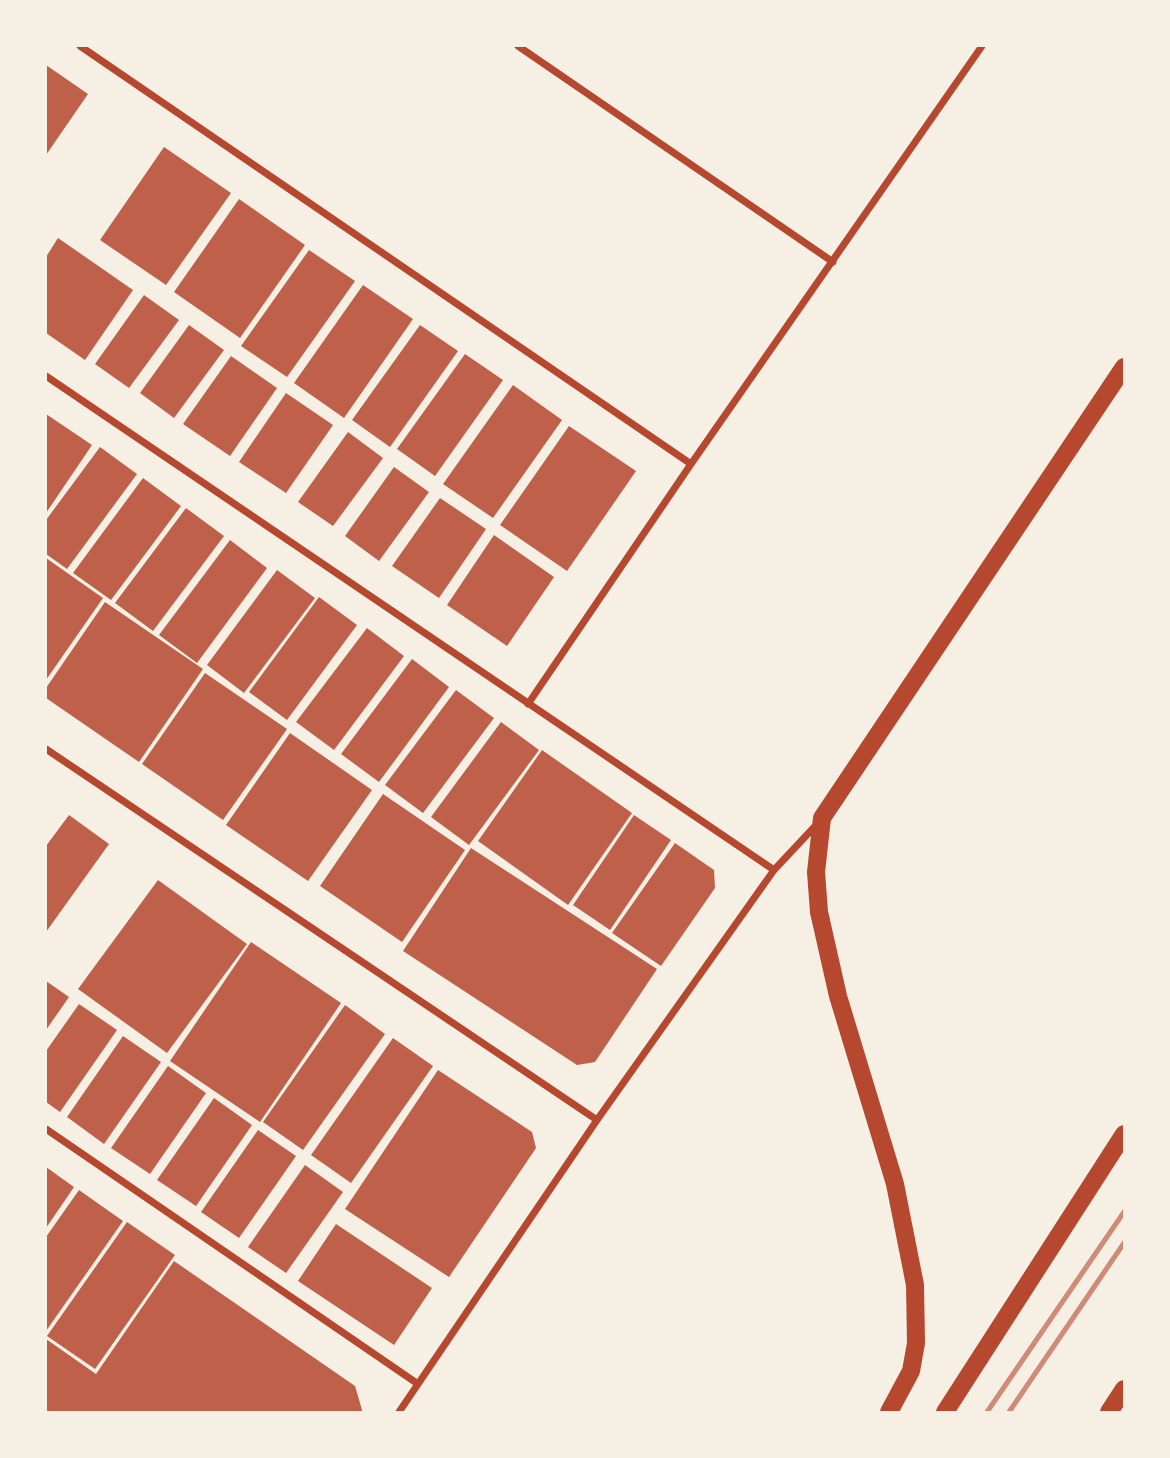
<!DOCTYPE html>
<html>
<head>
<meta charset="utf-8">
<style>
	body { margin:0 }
	#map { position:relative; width:1170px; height:1458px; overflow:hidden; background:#f6efe4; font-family:Inter,sans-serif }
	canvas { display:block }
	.frame { position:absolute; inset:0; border:47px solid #f6efe4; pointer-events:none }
</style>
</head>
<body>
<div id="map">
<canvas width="1170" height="1458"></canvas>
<div class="frame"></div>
</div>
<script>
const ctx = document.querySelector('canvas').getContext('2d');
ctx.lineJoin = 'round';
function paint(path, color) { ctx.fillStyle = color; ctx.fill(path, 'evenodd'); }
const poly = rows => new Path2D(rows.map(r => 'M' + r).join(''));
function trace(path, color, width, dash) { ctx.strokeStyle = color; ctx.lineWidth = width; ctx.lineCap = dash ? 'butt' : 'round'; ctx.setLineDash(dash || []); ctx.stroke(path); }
const building = poly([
	[46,65,88,94,46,155],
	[164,147,231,193,166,285,100,240],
	[239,199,305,245,240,338,174,292],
	[58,238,133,290,85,360,46,333,46,257],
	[309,250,355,281,287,377,241,346],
	[363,285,413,319,344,418,294,383],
	[144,295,179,320,129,388,95,364],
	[189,325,224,350,174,418,140,393],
	[420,325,458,351,390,447,352,420],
	[465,354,503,380,435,476,397,449],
	[231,356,277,388,230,456,183,424],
	[513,385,562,420,493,518,443,484],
	[286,393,333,425,286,493,239,462],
	[46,414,92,445,46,513],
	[569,426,636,471,567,571,500,525],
	[348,432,383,458,333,526,298,502],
	[100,447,137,474,67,569,46,554,46,520],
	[394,467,429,492,379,561,345,536],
	[143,478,181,506,111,600,73,573],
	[440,498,486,529,439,598,392,566],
	[186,508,224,536,153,631,115,603],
	[494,535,554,577,507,646,447,605],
	[230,540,267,568,197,663,159,635],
	[46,558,103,598,46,680],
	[277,570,315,598,244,693,207,665],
	[319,597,357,625,287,720,249,692],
	[105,602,203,669,139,762,46,698,46,688],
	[367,628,404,656,334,750,296,722],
	[412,659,449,687,379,782,341,754],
	[205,673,287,729,223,820,142,764],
	[456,690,494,718,423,813,385,785],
	[501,722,539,750,469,845,431,817],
	[290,733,372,790,308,881,226,825],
	[542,750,632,813,568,905,478,841],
	[383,794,465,850,402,942,320,886],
	[69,815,109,844,46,932,46,846],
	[634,815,671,840,610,930,573,905],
	[675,843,714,870,715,888,661,966,612,933],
	[471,848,657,969,595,1062,577,1065,403,951],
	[158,880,247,944,167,1053,78,989],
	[251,942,341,1003,260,1122,170,1061],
	[46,981,69,997,46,1030],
	[79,1004,117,1030,60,1112,46,1102,46,1051],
	[345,1005,385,1034,303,1150,263,1122],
	[123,1036,161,1062,104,1144,67,1117],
	[393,1038,433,1066,351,1183,311,1155],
	[168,1066,206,1093,150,1174,111,1148],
	[438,1070,532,1132,536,1148,449,1277,345,1209],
	[214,1098,252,1125,196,1206,157,1180],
	[258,1130,296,1156,239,1238,201,1212],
	[305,1165,343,1192,286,1273,248,1247],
	[46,1167,74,1187,46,1228],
	[79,1190,123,1221,46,1331,46,1237],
	[127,1222,175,1255,95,1369,47,1336],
	[336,1224,432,1288,394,1345,298,1281],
	[174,1261,355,1386,362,1410,361,1412,46,1412,46,1339,96,1374]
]);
const minor = poly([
	[80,46,691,464],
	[518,46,833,262],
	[46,376,774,870],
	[528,704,691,464,982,46],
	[46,749,597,1120],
	[46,1129,418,1384],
	[399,1412,597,1120,774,870,818,823]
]);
const primary = poly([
	[889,1412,911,1371,916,1343,915,1285,895,1184,838,996,819,912,816,872,822,818,1124,367],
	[945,1412,1124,1134],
	[1109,1412,1124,1389]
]);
const rail = poly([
	[987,1412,1124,1212],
	[1009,1412,1124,1243]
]);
paint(building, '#bf614a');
trace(minor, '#b5482f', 7);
trace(primary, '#b5482f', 18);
trace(rail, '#cf8b77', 5);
</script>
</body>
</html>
